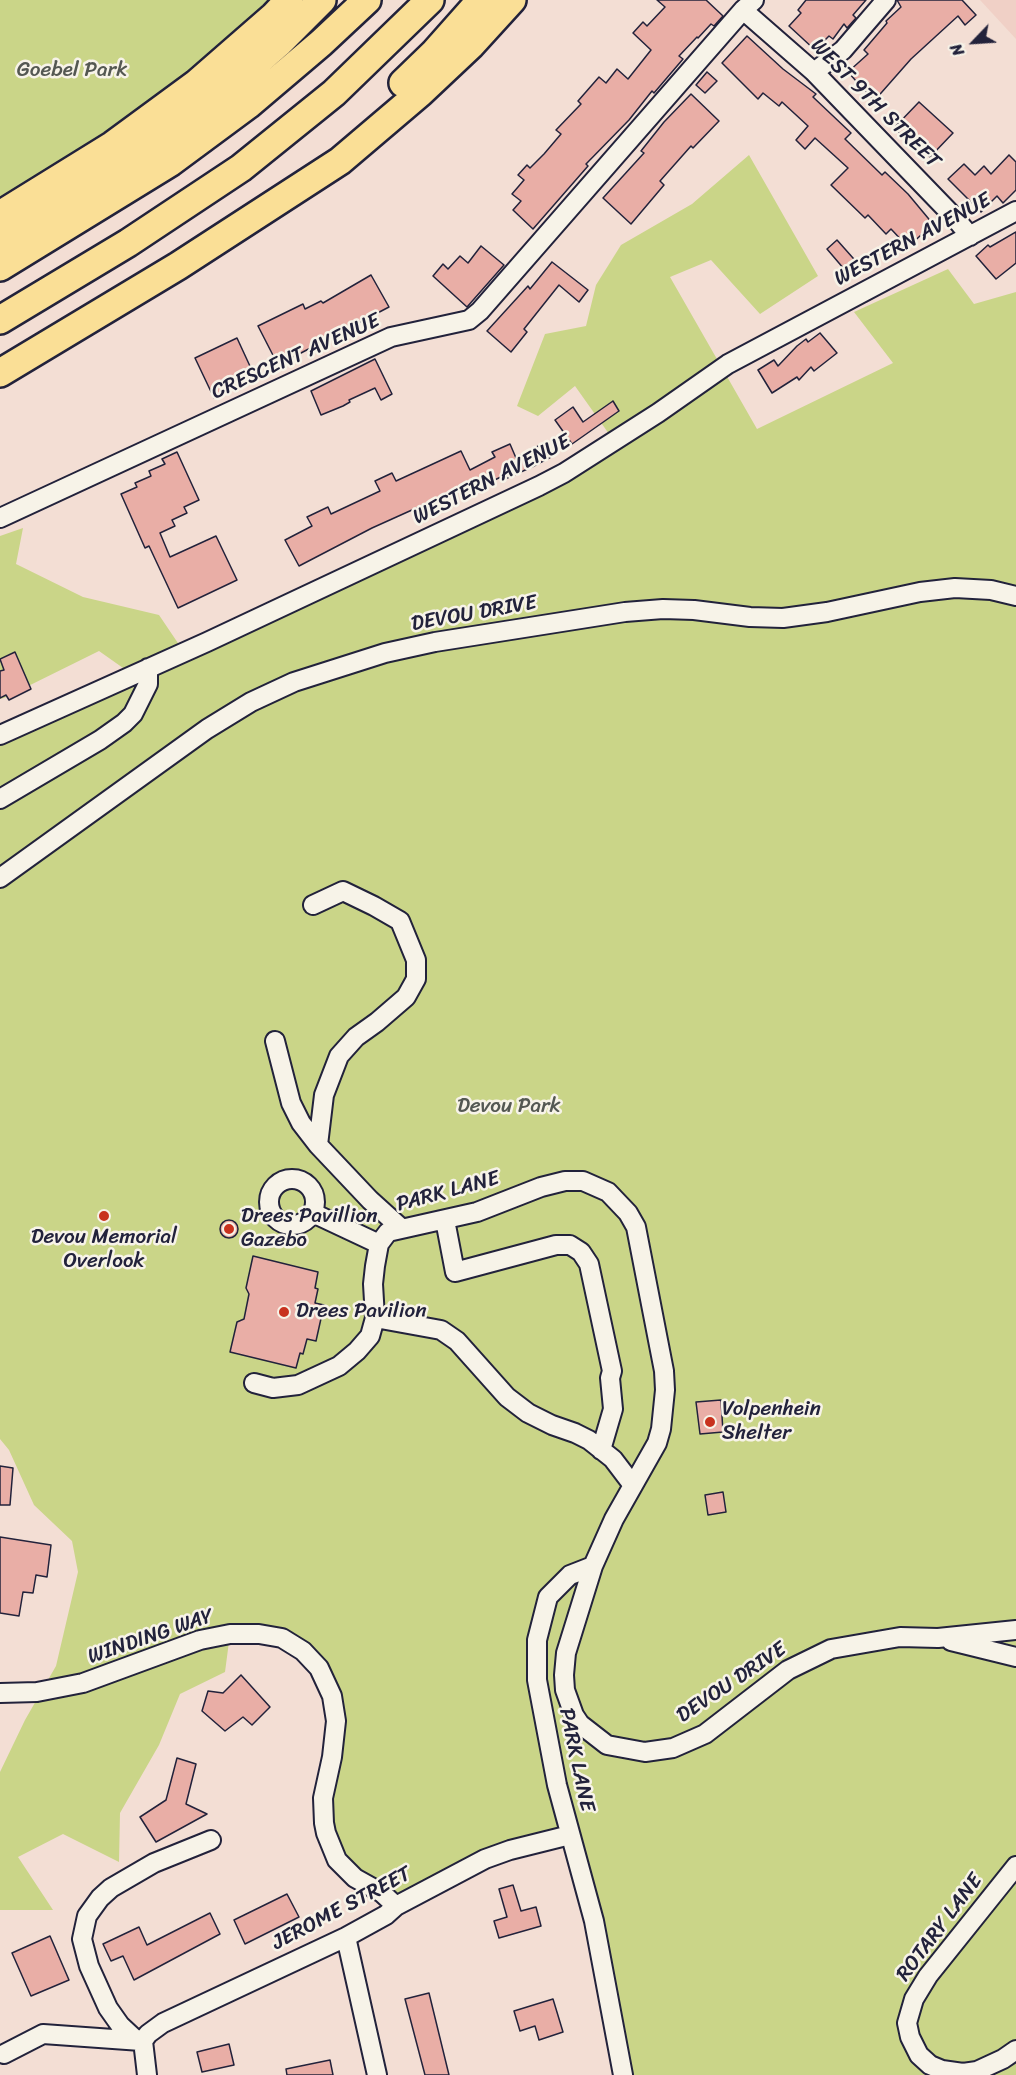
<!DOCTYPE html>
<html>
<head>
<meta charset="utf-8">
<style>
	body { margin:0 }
	#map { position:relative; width:1016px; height:2075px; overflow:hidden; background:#f3ded4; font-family:Sriracha,sans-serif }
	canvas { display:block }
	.north { position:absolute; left:944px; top:12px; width:60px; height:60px; -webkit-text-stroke:4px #f7f3e8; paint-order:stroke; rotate:245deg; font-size:16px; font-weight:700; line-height:24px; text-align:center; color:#22223b }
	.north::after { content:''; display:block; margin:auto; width:21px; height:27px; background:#22223b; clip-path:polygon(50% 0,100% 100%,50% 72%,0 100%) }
</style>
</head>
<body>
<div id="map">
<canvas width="1016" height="2075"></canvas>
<div class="north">N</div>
</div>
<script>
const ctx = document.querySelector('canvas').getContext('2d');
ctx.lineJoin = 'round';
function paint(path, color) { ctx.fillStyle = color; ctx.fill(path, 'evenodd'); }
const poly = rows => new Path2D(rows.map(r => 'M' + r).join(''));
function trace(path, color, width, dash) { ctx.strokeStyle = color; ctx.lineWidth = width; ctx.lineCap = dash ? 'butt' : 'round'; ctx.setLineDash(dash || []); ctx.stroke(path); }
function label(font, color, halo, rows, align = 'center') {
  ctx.font = font + ' Sriracha,sans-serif'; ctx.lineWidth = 5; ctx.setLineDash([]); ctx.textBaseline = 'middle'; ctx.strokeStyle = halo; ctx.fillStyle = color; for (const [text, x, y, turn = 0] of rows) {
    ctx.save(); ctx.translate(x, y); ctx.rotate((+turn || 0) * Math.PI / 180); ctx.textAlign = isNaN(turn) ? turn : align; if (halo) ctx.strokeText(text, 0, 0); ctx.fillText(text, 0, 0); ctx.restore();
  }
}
const built = poly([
	[980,0,1016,0,1016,39]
]);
const green = poly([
	[0,0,276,0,221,49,99,141,0,199],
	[749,155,818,276,760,314,711,260,670,277,757,429,893,363,854,312,948,269,974,304,1016,292,1016,2075,623,2075,570,1836,510,1850,396,1906,355,1878,326,1833,336,1721,303,1651,230,1634,225,1672,180,1694,159,1745,120,1813,119,1862,63,1834,18,1857,53,1910,0,1910,0,1772,25,1720,56,1666,78,1572,72,1541,34,1505,9,1450,0,1439,0,735,133,675,99,651,4,698,0,699,0,536,23,528,16,564,83,597,159,615,184,652,614,441,575,386,538,416,517,406,545,334,586,326,596,285,621,245,692,204]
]);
const building = poly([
	[657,0,706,0,723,16,714,26,711,24,698,38,697,37,679,56,683,59,654,93,652,91,629,120,586,164,588,166,533,229,513,210,521,201,512,194,524,180,518,175,527,165,530,168,544,154,561,134,556,130,581,104,578,101,599,77,606,83,617,69,628,79,651,50,633,33,643,22,647,26,665,7,657,0],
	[806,0,866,0,853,15,856,18,847,28,844,24,833,39,829,36,815,50,789,26,801,13,798,10,806,0],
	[897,0,962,0,976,15,965,25,958,16,911,59,874,101,848,72,868,54,864,50,887,23,886,21,901,7,897,0],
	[747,36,783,69,816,94,813,97,851,133,845,139,882,175,885,172,908,194,933,224,908,247,891,229,886,234,868,215,865,218,831,185,848,168,815,138,805,149,796,140,808,126,782,102,779,106,763,93,758,99,722,63,747,36],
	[707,72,717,81,705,93,696,85,707,72],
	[691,94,719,121,693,148,691,146,660,181,664,185,631,224,603,198,644,153,641,151,664,122,691,94],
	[919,102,953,133,930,157,908,135,905,138,894,128,919,102],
	[1009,155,1016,162,1016,190,1003,203,997,196,981,212,948,179,964,164,975,175,984,166,991,174,1009,155],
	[1016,232,1016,263,996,279,976,256,988,245,990,247,1016,232],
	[837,240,861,267,850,276,827,249,837,240],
	[481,246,504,265,467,307,433,276,443,264,448,269,460,256,468,263,481,246],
	[552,262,588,290,579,302,559,285,524,329,527,332,511,352,487,331,528,286,530,289,552,262],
	[371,275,389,307,278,365,258,326,303,304,305,309,321,301,323,303,371,275],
	[820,333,837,353,814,371,811,367,799,380,797,377,772,393,758,370,774,360,778,366,797,346,806,339,808,342,820,333],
	[237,338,255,377,214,398,195,358,237,338],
	[375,359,392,394,381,400,375,388,349,400,350,402,343,406,321,415,311,391,375,359],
	[613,401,619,411,572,444,555,420,573,407,583,422,613,401],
	[544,443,551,457,532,467,505,479,503,476,486,484,483,478,372,528,299,566,285,540,312,526,307,517,328,507,331,514,380,491,375,481,392,473,396,481,461,451,470,470,495,457,492,452,510,444,516,458,544,443],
	[177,452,199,500,184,507,187,513,172,520,175,526,160,533,170,557,216,536,237,580,178,608,149,546,145,548,121,494,137,487,135,483,151,476,149,471,165,464,162,459,177,452],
	[15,652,31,689,9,700,6,695,0,698,0,671,4,670,0,659,15,652],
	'220 1229a9 9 0 1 1 18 0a9 9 0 1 1-18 0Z',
	[253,1256,318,1272,315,1288,318,1289,315,1303,324,1305,316,1341,307,1339,303,1354,300,1353,296,1368,230,1352,237,1322,244,1319,249,1294,246,1288,253,1256],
	[721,1400,723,1432,700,1434,696,1402,721,1400],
	[0,1466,13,1468,10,1505,0,1505,0,1466],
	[723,1492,726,1512,708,1515,705,1495,723,1492],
	[0,1537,51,1545,47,1577,36,1575,33,1593,23,1592,19,1616,0,1613,0,1537],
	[241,1675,270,1707,252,1725,243,1717,225,1731,202,1711,208,1691,223,1693,241,1675],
	[177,1758,196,1764,186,1804,207,1814,156,1842,140,1817,166,1800,177,1758],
	[513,1885,521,1911,536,1907,541,1926,499,1938,494,1921,507,1917,499,1889,513,1885],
	[287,1894,299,1917,245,1944,234,1920,287,1894],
	[210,1913,220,1934,134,1980,123,1956,111,1961,103,1944,139,1927,147,1945,210,1913],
	[50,1936,69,1980,31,1996,12,1953,50,1936],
	[429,1993,449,2075,425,2075,405,1999,429,1993],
	[553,1999,563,2032,539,2040,535,2026,520,2031,514,2011,553,1999],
	[229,2044,234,2065,202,2072,197,2052,229,2044],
	[330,2060,333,2075,287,2075,286,2069,330,2060]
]);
const minor = poly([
	[743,10,814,72,954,217,970,236],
	[814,72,843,50,886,0],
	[0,518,391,337,469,320,480,311,743,10,754,0],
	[0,735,207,642,539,486,564,473,658,413,728,364,1016,211],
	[0,799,100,740,124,723,133,714,148,684,148,668],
	[0,878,207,729,251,702,294,682,385,653,435,642,625,612,663,609,694,610,750,617,783,618,827,612,920,592,955,588,991,590,1016,596],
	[313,905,343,891,374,906,400,921,416,960,416,979,406,997,377,1022,356,1037,339,1056,324,1095,318,1145],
	[275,1041,291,1103,301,1123,318,1145,370,1200,401,1228],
	'269 1202a23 23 0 1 1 46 0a23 23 0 1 1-46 0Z',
	[313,1213,379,1244],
	[445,1220,455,1272,556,1245,570,1245,581,1252,589,1264,612,1371,610,1378,613,1409,601,1450],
	[375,1318,441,1330,457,1341,507,1397,528,1413,552,1425,575,1433,589,1440,613,1459,632,1484],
	[254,1383,273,1388,298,1385,339,1366,357,1351,370,1336,375,1318,373,1284,375,1266,379,1244,388,1232,477,1212,541,1187,565,1181,583,1181,608,1192,628,1213,636,1227,664,1371,665,1390,661,1429,657,1443,614,1519,593,1566,566,1653,564,1675,565,1690,574,1715,580,1724,607,1745,645,1752,673,1748,705,1734,788,1670,831,1649,900,1637,938,1638,1016,1630],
	[593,1566,570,1575,548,1597,537,1640,537,1680,557,1785,594,1921,623,2075],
	[951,1641,1016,1657],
	[0,1693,37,1692,83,1683,200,1640,230,1634,259,1634,282,1638,303,1651,319,1668,332,1696,336,1721,332,1757,323,1798,324,1823,326,1833,337,1860,355,1878,382,1893,396,1906],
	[1016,1866,928,1976,914,1999,907,2023,910,2037,919,2055,930,2065,942,2070,963,2073,977,2071,1003,2059,1016,2050],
	[346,1937,377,2075],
	[143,2041,148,2034,163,2023,346,1937,386,1915,396,1906,485,1859,510,1850,570,1835],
	[143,2041,134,2038,120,2025,108,2008,89,1966,82,1939,87,1916,100,1898,111,1888,154,1863,211,1840],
	[143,2041,147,2075],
	[4,2054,43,2034,141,2041]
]);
const highway = poly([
	[403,83,434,53,481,0],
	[0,215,113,145,196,84,274,16,289,0],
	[0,241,153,144,227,88,280,42,322,0],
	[0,267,171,162,248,105,321,43,367,0],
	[0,320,128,243,241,168,334,93,430,0],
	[0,373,178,266,340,161,420,93,471,45,512,0]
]);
const markers = [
	[104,1216,6,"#c8321e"],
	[229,1229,6,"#c8321e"],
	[284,1312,6,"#c8321e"],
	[710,1422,6,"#c8321e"]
];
const parkNames = [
	["Goebel Park",72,71],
	["Devou Park",509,1107]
];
const streetNames = [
	["WEST 9TH STREET",875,104,45],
	["WESTERN AVENUE",913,240,-28],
	["CRESCENT AVENUE",296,357,-24],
	["WESTERN AVENUE",492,480,-27],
	["DEVOU DRIVE",474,614,-10],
	["PARK LANE",448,1192,-15],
	["WINDING WAY",151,1637,-19],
	["DEVOU DRIVE",732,1683,-34],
	["PARK LANE",576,1760,78],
	["JEROME STREET",342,1909,-28],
	["ROTARY LANE",940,1928,-53]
];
const poiNames = [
	["Drees Pavillion",241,1217],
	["Gazebo",241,1241],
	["Devou Memorial",104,1238,"center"],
	["Overlook",104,1262,"center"],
	["Drees Pavilion",296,1312],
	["Volpenhein",722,1410],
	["Shelter",722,1434]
];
paint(built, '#f0d0c6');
paint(green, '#cad588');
paint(building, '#e9aea6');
trace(building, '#22223b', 1.5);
trace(minor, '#22223b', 22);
trace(highway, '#22223b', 32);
trace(minor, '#f7f3e8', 18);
trace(highway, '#fadf96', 27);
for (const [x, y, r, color] of markers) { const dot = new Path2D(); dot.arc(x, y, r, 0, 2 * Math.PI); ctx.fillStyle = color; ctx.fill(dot); trace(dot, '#f7f3e8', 2); }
label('21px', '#545852', '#f7f3e8', parkNames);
label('21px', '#22223b', '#f7f3e8', streetNames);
label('21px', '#22223b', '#f7f3e8', poiNames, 'left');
</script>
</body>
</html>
